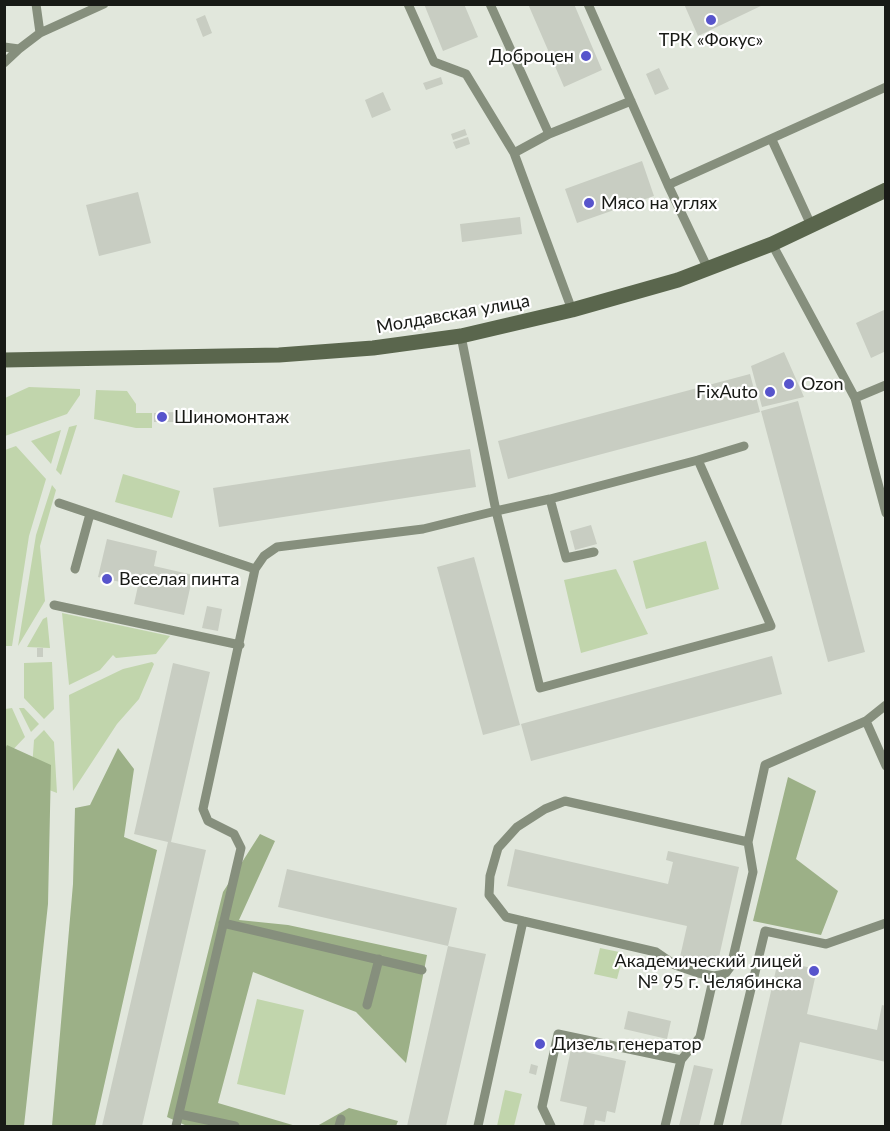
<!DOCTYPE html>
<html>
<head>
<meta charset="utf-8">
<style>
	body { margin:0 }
	#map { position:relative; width:890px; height:1131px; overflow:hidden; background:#e1e7dc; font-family:Lato,sans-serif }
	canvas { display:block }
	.frame { position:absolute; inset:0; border:6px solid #181a16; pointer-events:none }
</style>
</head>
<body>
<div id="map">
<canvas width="890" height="1131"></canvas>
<div class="frame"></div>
</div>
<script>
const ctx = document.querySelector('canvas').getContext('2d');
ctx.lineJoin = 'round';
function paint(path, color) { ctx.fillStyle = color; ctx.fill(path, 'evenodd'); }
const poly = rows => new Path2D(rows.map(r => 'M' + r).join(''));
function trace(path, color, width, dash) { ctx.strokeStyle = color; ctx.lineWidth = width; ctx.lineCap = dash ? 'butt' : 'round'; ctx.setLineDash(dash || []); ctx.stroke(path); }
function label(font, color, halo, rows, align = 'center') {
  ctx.font = font + ' Lato,sans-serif'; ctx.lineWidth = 4.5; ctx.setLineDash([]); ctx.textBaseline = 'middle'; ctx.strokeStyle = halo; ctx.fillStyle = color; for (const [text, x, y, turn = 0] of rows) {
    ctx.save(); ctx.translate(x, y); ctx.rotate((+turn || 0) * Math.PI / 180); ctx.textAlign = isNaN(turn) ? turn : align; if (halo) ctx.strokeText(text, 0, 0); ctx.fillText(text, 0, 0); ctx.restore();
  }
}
const green = poly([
	[29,387,80,389,80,395,67,414,5,436,5,398],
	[96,390,127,391,136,404,136,413,152,413,152,428,136,428,94,419],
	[77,425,61,475,56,470,69,427],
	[61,430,51,464,31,441],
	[16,446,46,479,29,536,12,646,5,646,5,450],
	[123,474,180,491,172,518,115,502],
	[52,485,56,490,40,546,45,601,18,646,36,535],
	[706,541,719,589,646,609,633,561],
	[616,569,648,634,581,653,564,580],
	[62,613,170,636,156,654,116,658,113,655,100,670,69,685],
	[47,617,50,648,27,647,43,619],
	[52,662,54,709,44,719,24,698,24,663],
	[152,662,154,664,139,699,117,724,73,791,69,695,123,669],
	[12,708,25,737,5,758,5,709],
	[19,708,24,708,39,724,31,732],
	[44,730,54,742,57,793,31,783,34,740],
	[600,948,624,953,617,979,594,974],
	[257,999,304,1010,285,1095,237,1084],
	[505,1090,522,1094,514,1126,497,1126]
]);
const forest = poly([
	[7,745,51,765,48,904,24,1126,4,1126,4,751],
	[118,748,134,769,124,837,157,850,95,1126,52,1126,73,884,75,808,90,805],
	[788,777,816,791,796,859,838,891,821,935,753,921],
	[260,834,275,841,239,920,288,925,427,955,406,1063,356,1012,253,972,218,1103,296,1126,187,1126,167,1117,223,892],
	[349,1108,398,1121,396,1126,317,1126]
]);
const building = poly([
	[424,4,464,4,478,37,443,51],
	[528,4,574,4,602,70,564,87],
	[684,4,765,4,698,36],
	[205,15,212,33,203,37,196,19],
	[659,68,669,89,655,95,646,74],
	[441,77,443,84,426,90,423,83],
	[383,92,391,110,372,118,365,100],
	[465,129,467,135,453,140,451,134],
	[468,137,470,144,456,149,453,142],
	[642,161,654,196,577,223,565,189],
	[138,192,151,243,99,256,86,205],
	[520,217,522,234,462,242,460,224],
	[886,309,886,351,871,358,856,323],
	[784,352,804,397,762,407,751,366],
	[750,374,760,412,508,479,498,441],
	[798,401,865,652,828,662,761,411],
	[175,412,175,422,154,422,154,413],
	[470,449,476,487,219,527,213,488],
	[591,525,597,544,575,550,570,531],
	[107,539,157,551,154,566,193,575,184,615,134,604,138,586,98,577],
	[474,557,520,725,483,735,437,567],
	[207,606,222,609,218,631,202,628],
	[37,648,43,648,43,657,37,657],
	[772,656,782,694,531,761,521,724],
	[173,663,210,672,171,842,206,850,142,1126,102,1126,168,842,134,834],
	[515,849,668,884,673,862,666,860,668,851,739,867,717,966,680,957,687,926,507,886],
	[287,869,457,908,448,946,278,907],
	[448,946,486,954,446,1126,407,1126],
	[778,961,817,969,807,1014,877,1030,882,1005,886,1006,886,1062,800,1042,781,1126,740,1126],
	[628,1011,671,1021,667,1039,624,1029],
	[539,1037,544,1039,541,1051,536,1050],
	[571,1049,626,1061,615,1113,607,1111,605,1122,595,1120,594,1126,583,1126,587,1107,560,1101],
	[531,1064,538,1066,536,1075,529,1073],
	[694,1065,713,1069,699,1126,679,1126]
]);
const lane = poly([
	[36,4,40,33],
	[408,4,434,62,466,74,514,153,549,134,631,101],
	[490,4,549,134],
	[588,4,668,185],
	[4,47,19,49,4,63],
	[19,49,40,33,104,4],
	[772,140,811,225],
	[514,153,572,310],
	[772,244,855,398,886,513],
	[708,269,668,185,886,87],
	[855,398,886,385],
	[698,460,744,446],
	[550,499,566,558,594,552],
	[59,503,255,569],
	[75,569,90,514],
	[54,605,240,645],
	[866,721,886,766],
	[523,921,506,917,489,895,490,876,498,848,517,827,545,809,565,801,748,842],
	[223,923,422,970],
	[367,1005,379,959],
	[179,1114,235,1126],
	[176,1126,241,848,234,834,208,821,203,809,255,569,264,556,277,547,423,529,496,511,550,499,698,460,771,626,540,688,496,511,461,336],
	[339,1126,341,1119],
	[478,1126,523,921,656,952,675,965,698,973,714,976,725,974,731,966,753,872,748,842,765,765,866,721,886,705],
	[551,1126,542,1107,558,1034,681,1060],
	[665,1126,681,1060,700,1037,714,976],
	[718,1126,765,931,826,944,886,923]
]);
const secondary = poly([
	[4,360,279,355,373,348,461,336,572,310,678,280,772,244,886,190]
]);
const markers = [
	[711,20,6,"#5754cc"],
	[586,56,6,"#5754cc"],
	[589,203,6,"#5754cc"],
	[789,384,6,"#5754cc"],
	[770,392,6,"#5754cc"],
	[162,417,6,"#5754cc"],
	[107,579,6,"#5754cc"],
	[814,971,6,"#5754cc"],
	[540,1044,6,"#5754cc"]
];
const poiNames = [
	["ТРК «Фокус»",711,40,"center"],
	["Доброцен",574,56,"right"],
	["Мясо на углях",601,203],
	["Ozon",801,384],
	["FixAuto",758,392,"right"],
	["Шиномонтаж",174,417],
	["Веселая пинта",119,579],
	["Академический лицей",802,961,"right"],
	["№ 95 г. Челябинска",802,982,"right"],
	["Дизель генератор",552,1044]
];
const streetNames = [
	["Молдавская улица",453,314,-10]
];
paint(green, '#c1d5ac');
paint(forest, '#9cb087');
paint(building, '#c8cdc2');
trace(lane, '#868f7d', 9);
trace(secondary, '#5a664d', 15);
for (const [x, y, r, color] of markers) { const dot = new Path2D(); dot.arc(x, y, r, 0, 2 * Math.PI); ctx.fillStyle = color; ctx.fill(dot); trace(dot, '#fff', 2); }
label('18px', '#181a16', '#fff', poiNames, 'left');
label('18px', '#181a16', '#fff', streetNames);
</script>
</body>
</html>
